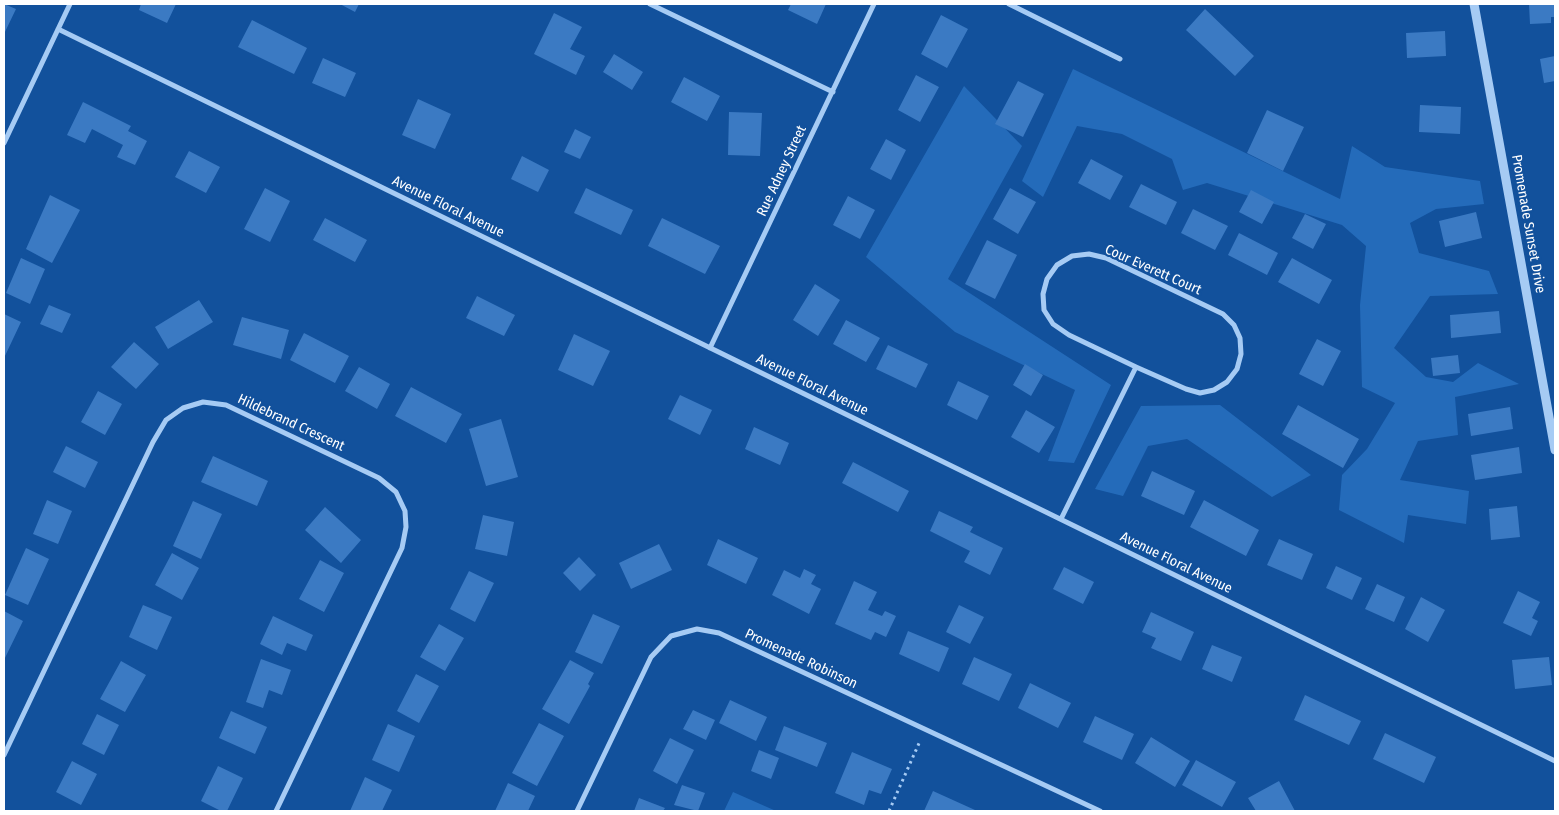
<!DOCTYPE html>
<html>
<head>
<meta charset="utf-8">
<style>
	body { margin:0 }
	#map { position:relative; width:1559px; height:815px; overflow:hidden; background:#12519c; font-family:"Fira Sans Condensed",sans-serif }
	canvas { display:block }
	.frame { position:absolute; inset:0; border:5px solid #fff; pointer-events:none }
</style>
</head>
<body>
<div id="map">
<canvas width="1559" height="815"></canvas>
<div class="frame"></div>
</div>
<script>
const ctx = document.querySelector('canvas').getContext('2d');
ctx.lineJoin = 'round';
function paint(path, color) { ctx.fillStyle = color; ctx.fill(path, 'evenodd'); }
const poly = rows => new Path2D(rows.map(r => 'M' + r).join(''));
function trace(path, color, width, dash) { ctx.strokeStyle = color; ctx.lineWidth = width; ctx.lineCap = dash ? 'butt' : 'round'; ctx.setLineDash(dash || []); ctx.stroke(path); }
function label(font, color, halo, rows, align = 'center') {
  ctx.font = font + ' "Fira Sans Condensed",sans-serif'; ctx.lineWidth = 4.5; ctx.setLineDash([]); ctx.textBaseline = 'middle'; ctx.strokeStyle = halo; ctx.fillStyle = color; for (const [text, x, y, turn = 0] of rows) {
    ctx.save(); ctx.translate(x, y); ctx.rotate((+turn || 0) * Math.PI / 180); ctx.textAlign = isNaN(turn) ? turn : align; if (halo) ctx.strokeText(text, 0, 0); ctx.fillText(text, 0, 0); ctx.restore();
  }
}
const green = poly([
	[1073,69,1340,199,1352,146,1385,167,1480,181,1484,204,1436,209,1410,223,1419,253,1489,271,1498,294,1430,296,1394,348,1426,377,1453,382,1478,363,1519,384,1455,397,1458,435,1418,441,1400,480,1469,491,1466,524,1408,515,1404,543,1339,510,1342,475,1367,449,1395,403,1362,387,1360,305,1366,246,1342,225,1207,183,1183,190,1172,159,1122,134,1077,126,1043,197,1022,181],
	[964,86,1022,146,948,279,1111,385,1074,463,1048,461,1075,390,955,332,866,257],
	[1220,405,1311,475,1272,497,1187,439,1148,446,1123,496,1095,489,1141,406],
	[733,792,776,811,724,811]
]);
const building = poly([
	[4,4,16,9,4,34],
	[141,4,176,4,167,23,139,10],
	[340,4,359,4,355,12],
	[791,4,826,4,817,24,788,10],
	[1529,4,1555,4,1555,17,1551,17,1551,23,1530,24],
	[1205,9,1254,56,1235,76,1186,30],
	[554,13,582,27,570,49,585,56,576,75,534,54],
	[941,15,968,29,947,68,921,54],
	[252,20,307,48,294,74,238,47],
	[1445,31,1446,56,1407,58,1406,33],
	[614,54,643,72,632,90,603,72],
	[1555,56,1555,81,1544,83,1540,59],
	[323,58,356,73,345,97,312,83],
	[916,75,939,87,920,122,898,110],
	[684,77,720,96,707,121,671,102],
	[1018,81,1044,94,1023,137,995,124],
	[418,99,451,114,435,149,402,135],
	[83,102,131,126,128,131,147,141,135,165,117,157,123,145,92,129,85,143,67,135],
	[1420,105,1461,107,1460,134,1419,132],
	[1267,110,1304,127,1283,171,1247,153],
	[729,112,762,113,760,156,728,155],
	[575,129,591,137,580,159,564,152],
	[886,139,906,150,891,180,870,169],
	[189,151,220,167,206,193,175,177],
	[522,156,549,170,538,192,511,179],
	[1091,159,1123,176,1110,200,1078,183],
	[1141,184,1177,202,1166,225,1129,207],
	[265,188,290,201,270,242,244,229],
	[586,188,633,210,621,235,574,213],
	[1010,188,1036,202,1018,234,993,219],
	[1251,190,1274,202,1262,224,1239,212],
	[50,195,80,210,52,263,26,249],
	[848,196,875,210,860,239,833,225],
	[1193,209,1228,226,1215,250,1181,233],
	[1476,212,1482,238,1445,247,1439,221],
	[1305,214,1326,224,1313,249,1292,238],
	[325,218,367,240,355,262,313,240],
	[662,218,720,246,705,274,648,246],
	[1239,233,1278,253,1267,275,1228,255],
	[987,240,1017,255,995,299,965,284],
	[21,258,45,269,30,304,6,293],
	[1292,258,1332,280,1319,304,1278,282],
	[815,284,840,300,818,336,793,320],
	[477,296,515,315,504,336,466,318],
	[199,300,213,322,168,349,155,327],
	[49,305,71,314,62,333,40,324],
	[1499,311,1501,333,1451,338,1450,315],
	[4,314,21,322,4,358],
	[242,317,289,330,281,359,233,345],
	[846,320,880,338,866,362,833,344],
	[304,333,349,356,335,383,290,360],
	[574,334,610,351,593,386,558,370],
	[1317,339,1341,351,1323,386,1299,374],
	[134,342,159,364,136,389,111,367],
	[888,345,928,364,916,388,876,369],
	[1458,355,1460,373,1433,376,1431,358],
	[1025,364,1043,375,1031,396,1013,385],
	[359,367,390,384,377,409,345,391],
	[958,381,989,396,977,420,947,405],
	[411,387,462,414,446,443,395,416],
	[98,391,122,404,105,435,81,422],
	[680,395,712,410,700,435,668,419],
	[1298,405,1359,439,1343,468,1282,434],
	[1510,407,1513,429,1471,436,1468,414],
	[1026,410,1055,427,1039,453,1011,437],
	[501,419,518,477,486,486,469,429],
	[754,427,789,443,780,465,745,449],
	[66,446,98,462,85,488,53,472],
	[1519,447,1522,473,1475,480,1471,455],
	[213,456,268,481,257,506,201,482],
	[853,462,909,491,898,512,842,483],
	[1152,471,1195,491,1184,515,1141,496],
	[47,500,72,511,58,544,33,534],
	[1204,500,1259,530,1246,556,1190,527],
	[193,501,222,514,201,559,173,546],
	[1517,506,1520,537,1491,540,1489,509],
	[325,507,361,540,341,563,305,530],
	[939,511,973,527,970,532,1003,548,990,575,964,562,970,551,930,531],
	[483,515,514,522,507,556,475,549],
	[718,539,758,558,746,584,707,565],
	[1279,539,1313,554,1302,580,1267,565],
	[659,544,672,570,631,589,619,563],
	[26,548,49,559,28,605,5,595],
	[172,553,199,568,182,600,155,585],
	[579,557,596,575,580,591,563,573],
	[320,560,344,573,324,612,299,599],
	[1336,566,1362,578,1352,600,1326,588],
	[1064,567,1094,582,1083,604,1053,589],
	[804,569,816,575,811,584,821,589,809,614,772,595,784,570,800,578],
	[469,571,494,583,475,622,450,609],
	[854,581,877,592,868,610,882,616,885,611,896,616,886,637,875,632,871,640,835,624],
	[1377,584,1405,597,1394,622,1365,609],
	[1518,591,1540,602,1532,618,1538,621,1531,636,1503,623],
	[1421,597,1445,610,1428,642,1405,629],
	[143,605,172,617,157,650,129,637],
	[959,605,984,617,970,644,946,632],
	[4,611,23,621,4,660],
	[1151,612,1194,632,1181,661,1151,648,1156,638,1142,632],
	[593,614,620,626,602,664,575,652],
	[273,616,313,635,306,651,287,643,282,655,260,644],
	[439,624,464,638,445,671,420,657],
	[908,631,949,648,939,672,899,654],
	[1212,645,1242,657,1232,682,1202,669],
	[974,657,1012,674,999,701,962,684],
	[1549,657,1552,685,1515,689,1512,660],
	[261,659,291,670,282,695,269,690,263,708,246,702],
	[570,660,594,673,588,684,590,686,569,724,542,709],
	[121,661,146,675,125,712,100,699],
	[416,674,439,686,419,723,397,711],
	[1030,683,1071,703,1058,728,1018,708],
	[1305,695,1361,721,1349,745,1294,720],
	[730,700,767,717,756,741,719,723],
	[693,710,715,720,706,740,683,729],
	[231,711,267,727,255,754,219,738],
	[97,714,119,725,104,755,82,744],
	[1095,716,1134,734,1122,760,1083,742],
	[539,723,564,736,537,786,512,773],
	[388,724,415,736,399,772,372,760],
	[784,726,827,743,817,767,775,750],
	[1385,733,1436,757,1424,783,1373,759],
	[1151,737,1190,761,1175,787,1135,763],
	[670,738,694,750,677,784,653,771],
	[759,750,779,758,771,779,751,771],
	[852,752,892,769,881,794,869,790,864,805,835,793],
	[1196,760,1236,782,1222,807,1182,785],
	[72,761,97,774,81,805,56,792],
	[218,766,243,778,227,811,221,811,201,801],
	[365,777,392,790,382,811,350,811],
	[1279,781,1295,811,1256,811,1248,798],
	[508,783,535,796,528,811,495,811],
	[682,785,705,793,698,811,674,805],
	[933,791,975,810,974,811,924,811],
	[639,798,665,808,663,811,634,811]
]);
const path = poly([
	[889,811,920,741]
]);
const minor = poly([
	[650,4,833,92],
	[1009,4,1120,59],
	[58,29,1555,761],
	[4,143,70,4],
	[710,348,874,4],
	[1061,519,1136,367,1186,389,1200,393,1214,390,1227,382,1237,369,1241,354,1240,338,1234,325,1223,314,1106,258,1089,254,1072,256,1057,265,1047,279,1043,294,1044,310,1053,324,1069,335,1136,367],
	[4,755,153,442,166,420,183,408,203,402,226,405,379,478,396,492,405,511,406,527,402,548,276,811],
	[577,811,651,657,671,636,697,629,719,633,1100,811]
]);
const tertiary = poly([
	[1474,4,1555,450]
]);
const streetNames = [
	["Rue Adney Street",782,171,-65],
	["Avenue Floral Avenue",448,207,26],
	["Promenade Sunset Drive",1528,224,80],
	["Cour Everett Court",1153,270,24],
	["Avenue Floral Avenue",812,385,26],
	["Hildebrand Crescent",291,423,25],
	["Avenue Floral Avenue",1176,563,26],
	["Promenade Robinson",801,659,25]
];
paint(green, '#246bba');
paint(building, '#3b7ac3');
trace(path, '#a6cbf4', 3, [2.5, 4]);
trace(minor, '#a6cbf4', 5);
trace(tertiary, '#a6cbf4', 9);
label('14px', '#fff', '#12519c', streetNames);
</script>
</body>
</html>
